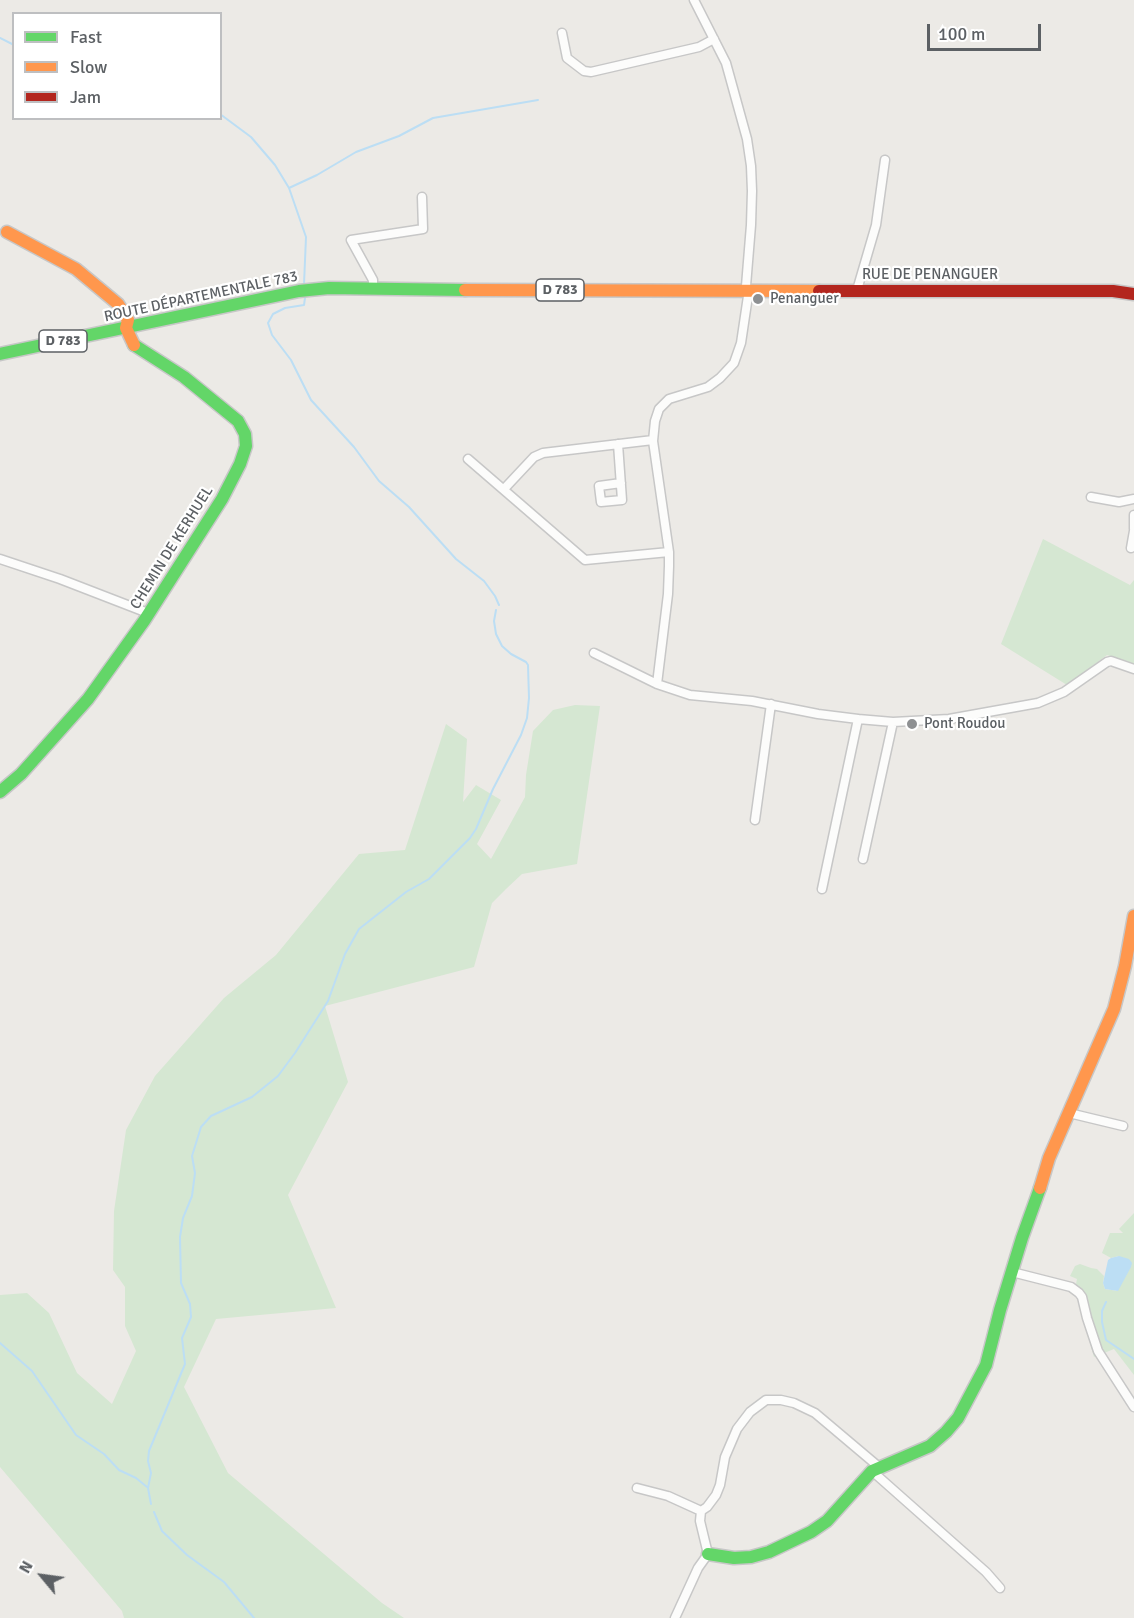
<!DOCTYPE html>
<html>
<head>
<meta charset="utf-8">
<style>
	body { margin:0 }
	#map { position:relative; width:1134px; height:1618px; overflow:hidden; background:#eceae6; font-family:Signika,sans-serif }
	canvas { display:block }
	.legend { position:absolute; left:12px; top:12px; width:210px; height:108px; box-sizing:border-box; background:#fff; border:2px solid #bebfc1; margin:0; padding:8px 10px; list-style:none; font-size:18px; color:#5c6064 }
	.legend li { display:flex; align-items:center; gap:12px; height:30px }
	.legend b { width:30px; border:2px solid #bebfc1 }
	.north { position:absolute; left:12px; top:1546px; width:60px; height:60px; -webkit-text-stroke:4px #fff; paint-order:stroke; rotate:299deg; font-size:16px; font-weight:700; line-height:24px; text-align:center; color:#5c6064 }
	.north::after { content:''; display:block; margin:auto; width:21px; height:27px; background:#5c6064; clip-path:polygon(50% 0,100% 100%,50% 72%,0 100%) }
	.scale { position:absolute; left:927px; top:24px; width:114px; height:27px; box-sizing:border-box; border:3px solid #5c6064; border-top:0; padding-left:8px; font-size:18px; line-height:21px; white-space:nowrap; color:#5c6064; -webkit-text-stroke:4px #fff; paint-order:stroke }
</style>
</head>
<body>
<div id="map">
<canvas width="1134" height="1618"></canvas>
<ul class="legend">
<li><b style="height:8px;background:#63d668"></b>Fast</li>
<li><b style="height:8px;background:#ff974d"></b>Slow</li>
<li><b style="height:8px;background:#b3261e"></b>Jam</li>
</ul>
<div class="north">N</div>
<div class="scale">100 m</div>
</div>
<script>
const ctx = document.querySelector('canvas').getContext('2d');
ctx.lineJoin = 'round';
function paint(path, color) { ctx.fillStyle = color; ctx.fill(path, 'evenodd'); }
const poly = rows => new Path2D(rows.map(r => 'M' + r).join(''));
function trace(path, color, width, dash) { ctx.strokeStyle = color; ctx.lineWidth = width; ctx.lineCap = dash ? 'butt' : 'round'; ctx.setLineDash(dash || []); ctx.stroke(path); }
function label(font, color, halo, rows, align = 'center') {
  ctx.font = font + ' Signika,sans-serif'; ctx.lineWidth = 4.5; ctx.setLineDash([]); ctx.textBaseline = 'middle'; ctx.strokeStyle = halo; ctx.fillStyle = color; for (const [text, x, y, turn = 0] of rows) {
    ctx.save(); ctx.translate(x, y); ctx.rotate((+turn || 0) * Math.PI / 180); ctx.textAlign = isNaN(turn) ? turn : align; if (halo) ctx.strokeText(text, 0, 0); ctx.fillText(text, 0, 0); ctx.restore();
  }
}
const green = poly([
	[1043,539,1130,585,1134,580,1134,665,1107,655,1067,685,1001,644],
	[575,705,600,706,577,864,522,874,506,889,492,903,474,967,325,1006,348,1082,288,1195,336,1308,216,1319,184,1387,228,1473,382,1603,404,1618,124,1618,122,1611,0,1467,0,1295,27,1293,49,1313,77,1373,112,1404,136,1351,125,1326,125,1287,113,1270,114,1211,126,1130,155,1076,224,998,276,955,359,854,405,850,446,724,467,739,463,802,476,785,501,800,477,844,491,859,525,797,526,775,533,731,553,710],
	[1134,1213,1134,1375,1114,1349,1094,1357,1084,1323,1083,1294,1076,1284,1077,1279,1070,1276,1075,1266,1080,1264,1091,1268,1097,1269,1104,1276,1103,1283,1105,1289,1118,1291,1119,1256,1111,1258,1102,1253,1110,1233,1123,1233,1119,1229]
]);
const water = poly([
	[1119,1256,1129,1259,1132,1263,1131,1267,1118,1291,1105,1289,1103,1283,1108,1260,1111,1258]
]);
const stream = poly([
	[0,38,14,45],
	[220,114,251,137,275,165,289,188,306,237,304,284],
	[289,188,317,175,356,152,399,136,433,118,538,100],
	[305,298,304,305,285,308,273,314,268,323,272,335,291,360,311,400,354,447,379,481,409,507,456,559,484,581,495,596,499,605],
	[1106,1302,1102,1311,1102,1322,1106,1340,1134,1359],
	[0,1343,32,1371,76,1435,104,1454,119,1470,136,1478,147,1487],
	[151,1504,148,1488,151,1473,148,1461,149,1451,185,1364,182,1338,191,1317,190,1304,181,1283,180,1237,183,1218,192,1196,195,1173,192,1156,201,1127,211,1116,252,1097,278,1076,295,1053,328,1001,345,954,359,929,406,892,429,879,470,838,476,829,493,789,521,735,527,718,529,698,528,665,526,662,511,654,502,646,496,634,494,621,496,610],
	[154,1512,162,1531,187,1555,224,1582,254,1618]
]);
const street = poly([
	[562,33,567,58,584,71,591,72,699,47,714,39],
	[373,287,373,280,351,240,423,229,422,197],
	[857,290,876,225,885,160],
	[618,444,622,500,601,502,599,486,621,483],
	[468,459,585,560,669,552],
	[504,489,534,457,543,453,653,440],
	[1091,497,1119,502,1134,499],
	[1134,515,1134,529],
	[1131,548,1134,531],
	[0,559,60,579,148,613],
	[594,653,657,684,690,695,752,701,818,714,858,719,893,722,949,719,1038,703,1064,692,1107,662,1111,661,1134,669],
	[657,684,668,594,669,566,669,552,653,441,655,421,659,409,669,399,708,387,720,378,734,363,741,343,748,296,746,286,751,225,752,191,751,166,747,139,726,63,694,0],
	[755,820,771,704],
	[863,859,893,722],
	[822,889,858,719],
	[1069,1113,1123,1126],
	[1012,1272,1071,1287,1079,1293,1082,1297,1087,1318,1098,1351,1134,1407],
	[872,1471,986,1572,1000,1588],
	[637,1488,668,1496,701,1511],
	[701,1511,707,1507,716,1495,720,1485,725,1457,737,1429,750,1412,766,1400,781,1400,794,1403,815,1413,879,1467],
	[675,1618,698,1568,708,1554,700,1521,701,1511]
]);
const fast = poly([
	[0,354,299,291,329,288,465,290],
	[0,792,21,774,88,699,144,621,222,499,240,464,246,446,245,434,238,421,184,377,134,345],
	[708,1554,734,1558,751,1557,769,1552,811,1532,827,1521,872,1471,930,1446,946,1432,958,1418,986,1365,1000,1310,1022,1238,1040,1188]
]);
const slow = poly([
	[7,232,76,269,118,304,128,320,126,328,134,345],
	[465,290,819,291],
	[1040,1188,1049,1158,1114,1009,1125,966,1134,916]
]);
const jam = poly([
	[819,291,1113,291,1134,294]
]);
const markers = [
	[758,299,6,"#8e9092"],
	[912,724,6,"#8e9092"]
];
const shields = [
	[560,290,48],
	[63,341,48]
];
const shieldNames = [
	["D 783",560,290],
	["D 783",63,341]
];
const streetNames = [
	["RUE DE PENANGUER",930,275],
	["ROUTE DÉPARTEMENTALE 783",201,297,-12],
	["CHEMIN DE KERHUEL",172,548,-58]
];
const poiNames = [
	["Penanguer",770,299],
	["Pont Roudou",924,724]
];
paint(green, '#d5e7d2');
paint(water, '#bcdef4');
trace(stream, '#bcdef4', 2);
trace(street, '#c7c7c7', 11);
trace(fast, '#c7c7c7', 15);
trace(slow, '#c7c7c7', 15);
trace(jam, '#c7c7c7', 15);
trace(street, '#fcfcfb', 8);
trace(fast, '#63d668', 12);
trace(slow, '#ff974d', 12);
trace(jam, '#b3261e', 12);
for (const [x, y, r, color] of markers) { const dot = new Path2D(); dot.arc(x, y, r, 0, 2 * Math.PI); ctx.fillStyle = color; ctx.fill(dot); trace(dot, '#fff', 2); }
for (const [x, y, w] of shields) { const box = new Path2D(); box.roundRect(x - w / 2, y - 11, w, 22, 4.5); ctx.fillStyle = '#fff'; ctx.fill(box); trace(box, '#5c6064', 1.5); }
label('bold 14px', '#5c6064', null, shieldNames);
label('15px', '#5c6064', '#fff', streetNames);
label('15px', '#5c6064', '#fff', poiNames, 'left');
</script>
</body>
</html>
